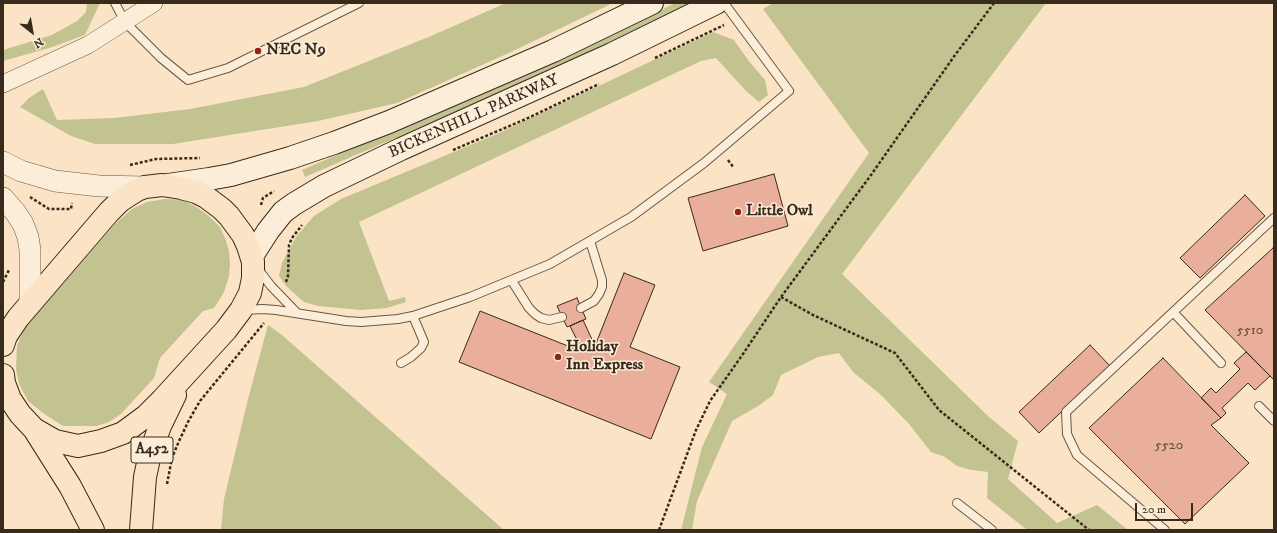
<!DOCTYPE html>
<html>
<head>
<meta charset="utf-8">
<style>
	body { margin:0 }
	#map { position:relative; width:1277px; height:533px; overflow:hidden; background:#fbe4c5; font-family:"IM FELL DW Pica",serif }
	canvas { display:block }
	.frame { position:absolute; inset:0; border:4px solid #382a1c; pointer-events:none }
	.north { position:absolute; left:12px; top:12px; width:40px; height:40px; -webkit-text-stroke:3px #fcedd9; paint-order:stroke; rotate:149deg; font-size:11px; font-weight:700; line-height:16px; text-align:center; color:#382a1c }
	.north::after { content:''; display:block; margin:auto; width:14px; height:18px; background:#382a1c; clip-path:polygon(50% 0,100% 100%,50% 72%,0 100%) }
	.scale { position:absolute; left:1135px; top:503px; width:58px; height:18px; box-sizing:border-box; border:2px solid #382a1c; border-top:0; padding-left:5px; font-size:12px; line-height:14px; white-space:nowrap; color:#382a1c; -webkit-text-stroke:3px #fcedd9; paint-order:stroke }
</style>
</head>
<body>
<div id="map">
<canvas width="1277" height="533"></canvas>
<div class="frame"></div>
<div class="north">N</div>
<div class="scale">20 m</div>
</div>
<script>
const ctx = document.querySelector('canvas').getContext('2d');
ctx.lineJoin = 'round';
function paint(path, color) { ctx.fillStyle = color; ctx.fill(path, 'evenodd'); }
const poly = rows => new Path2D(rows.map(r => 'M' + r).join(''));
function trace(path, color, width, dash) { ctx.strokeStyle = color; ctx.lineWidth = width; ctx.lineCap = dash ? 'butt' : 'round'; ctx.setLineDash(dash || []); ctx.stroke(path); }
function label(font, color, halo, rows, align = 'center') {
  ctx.font = font + ' "IM FELL DW Pica",serif'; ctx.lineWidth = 3; ctx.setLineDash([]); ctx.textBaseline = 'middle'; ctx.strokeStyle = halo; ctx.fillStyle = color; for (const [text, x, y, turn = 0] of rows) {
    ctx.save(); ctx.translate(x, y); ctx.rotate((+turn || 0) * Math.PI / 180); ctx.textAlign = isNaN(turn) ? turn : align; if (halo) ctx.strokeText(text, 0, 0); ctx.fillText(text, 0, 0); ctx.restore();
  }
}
const green = poly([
	[87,3,100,3,85,35,49,48,3,61,3,50,52,35,77,21,86,12],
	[506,3,613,3,511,52,397,103,318,121,173,144,95,144,71,136,20,107,29,98,43,89,57,120,114,118,190,109,304,87,431,36],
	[675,3,691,3,589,54,305,177,302,170,545,65,636,23],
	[773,3,1046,3,842,274,988,416,1018,441,1008,479,1057,523,1097,505,1128,530,1027,530,987,498,988,472,971,470,957,466,945,457,931,452,909,424,881,395,853,372,839,353,818,357,781,375,773,395,758,406,732,421,697,501,692,530,681,530,702,447,727,394,709,382,869,153,763,9],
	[713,32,734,40,748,60,765,80,768,95,759,102,746,91,716,58,701,61,359,222,389,301,405,297,406,302,387,308,361,310,318,306,304,302,286,286,279,276,282,263,296,237,314,216,341,199,497,134],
	[165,199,181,200,195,206,209,216,220,227,225,238,229,251,230,264,229,276,224,292,214,308,203,311,160,358,154,378,121,414,109,422,97,426,63,426,43,413,28,401,19,384,16,369,17,346,22,334,29,323,117,222,132,209,147,202],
	[268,325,282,335,504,530,221,530,224,499,248,399]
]);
const building = poly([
	[774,174,788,226,703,251,688,198,774,174],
	[1245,195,1265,216,1200,278,1180,258,1245,195],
	[1273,248,1274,249,1274,380,1205,310,1273,248],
	[624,273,655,285,630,347,680,367,651,439,459,362,480,311,583,352,570,326,583,320,595,346,624,273],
	[577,298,586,319,567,327,557,306,577,298],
	[1090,345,1110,366,1039,433,1019,412,1090,345],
	[1246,352,1270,376,1255,390,1248,383,1222,408,1226,413,1221,418,1201,398,1211,388,1216,393,1240,369,1234,363,1246,352],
	[1163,358,1221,418,1211,425,1249,463,1185,524,1089,428,1163,358]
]);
const path = poly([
	[655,58,724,25],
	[453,150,526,119,599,84],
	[728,160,734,168],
	[130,165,156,159,200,158],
	[30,197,49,209,71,209,72,203],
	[261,205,263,198,274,191],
	[3,282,9,270],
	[286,282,288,276,289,245,292,238,302,225],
	[781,297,813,315,895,353,939,410,1089,530],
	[167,484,172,458,179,441,189,420,200,401,264,323],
	[659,530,696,430,710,401,743,354,781,297,871,175,955,55,994,3]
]);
const service = poly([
	[115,3,125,22,161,58,188,80,228,68,359,3],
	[258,269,271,286,297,313],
	[512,281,529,308,535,314,541,318,549,320,562,317],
	[581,308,594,301,599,294,602,287,602,280,590,241],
	[244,310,263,309,276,310,346,321,361,322,398,319,413,316,470,297,550,264,631,217,704,163,789,91,724,3],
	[1174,313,1221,363],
	[401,363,411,357,421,348,424,342,413,316],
	[1259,406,1274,421],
	[957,503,992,530],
	[1165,530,1077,455,1067,434,1066,412,1274,218]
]);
const minor = poly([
	[3,84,88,45,154,3]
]);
const tertiary = poly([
	[3,162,21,171,55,181,99,186,145,187],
	[3,198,16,213,23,224,28,237,30,250,30,302]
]);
const secondary = poly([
	[168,185,209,179,231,175,290,158,334,143,389,122,553,51,652,3],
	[252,256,268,231,283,212,294,204,324,186,401,149,612,54,716,3]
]);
const trunk = poly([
	[3,345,6,336,18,318,109,212,120,201,137,190,145,187,162,185,181,188,196,192,206,197,222,209,229,216,243,235,248,246,253,262,253,278,250,293,241,310,226,330,162,400,146,416,123,433,101,441,78,446,55,441,34,429],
	[3,375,4,383,10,399,20,414,34,429,70,486,93,530],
	[141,530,145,477,150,454,160,426,175,395]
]);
const markers = [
	[258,51,4,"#8f2418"],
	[738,212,4,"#8f2418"],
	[558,357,4,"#8f2418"]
];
const numberNames = [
	["5510",1250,331],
	["5520",1169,446]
];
const shields = [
	[152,450,42]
];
const shieldNames = [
	["A452",152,450]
];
const poiNames = [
	["NEC N9",266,51],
	["Little Owl",746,212],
	["Holiday",566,348],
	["Inn Express",566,366]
];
const streetNames = [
	["BICKENHILL PARKWAY",474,117,-24]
];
paint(green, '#c3c291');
paint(building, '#e9af9a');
trace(building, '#382a1c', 1);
trace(service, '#695846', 10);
trace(minor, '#695846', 18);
trace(tertiary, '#695846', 22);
trace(secondary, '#382a1c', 24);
trace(trunk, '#382a1c', 24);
trace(path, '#382a1c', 2.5, [3, 2]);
trace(service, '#fcedd9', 8);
trace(minor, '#fcedd9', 17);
trace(tertiary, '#fcedd9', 21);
trace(secondary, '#fcedd9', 22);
trace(trunk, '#fbe4c5', 22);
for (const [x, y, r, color] of markers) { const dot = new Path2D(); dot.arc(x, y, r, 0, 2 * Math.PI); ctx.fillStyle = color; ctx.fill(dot); trace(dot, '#fcedd9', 1.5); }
label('14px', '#644b3c', null, numberNames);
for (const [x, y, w] of shields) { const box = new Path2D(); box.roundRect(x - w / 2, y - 13, w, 26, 3); ctx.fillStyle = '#fcedd9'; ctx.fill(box); trace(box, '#382a1c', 1); }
label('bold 15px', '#382a1c', null, shieldNames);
label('bold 16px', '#382a1c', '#fcedd9', poiNames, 'left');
label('16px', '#382a1c', '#fcedd9', streetNames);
</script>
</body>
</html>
